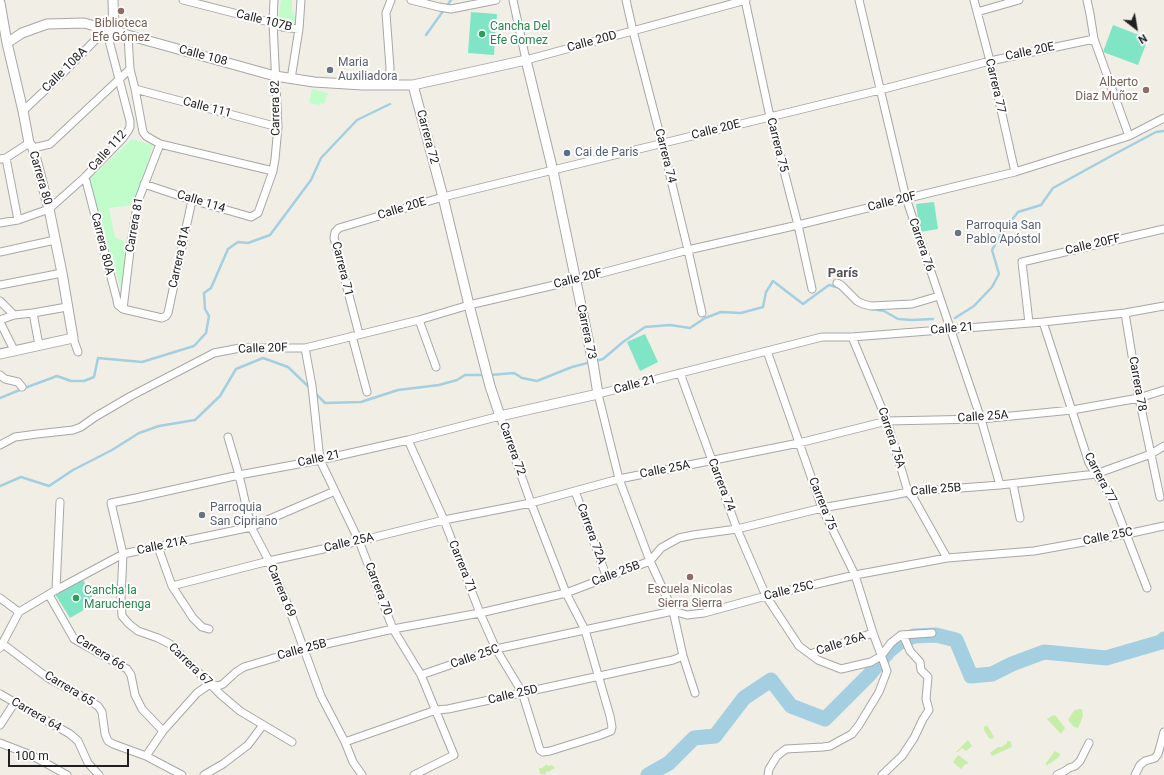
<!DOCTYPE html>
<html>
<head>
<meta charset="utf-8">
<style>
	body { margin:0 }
	#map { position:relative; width:1164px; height:775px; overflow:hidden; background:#f1eee6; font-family:Roboto,sans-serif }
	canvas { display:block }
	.north { position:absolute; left:1116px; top:8px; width:40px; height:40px; -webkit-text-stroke:3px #fff; paint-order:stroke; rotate:149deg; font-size:11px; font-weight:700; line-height:16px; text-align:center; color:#202020 }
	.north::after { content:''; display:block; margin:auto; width:14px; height:18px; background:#202020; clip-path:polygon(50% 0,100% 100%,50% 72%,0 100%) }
	.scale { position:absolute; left:8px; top:749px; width:121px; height:18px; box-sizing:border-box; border:2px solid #202020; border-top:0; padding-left:5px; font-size:12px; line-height:14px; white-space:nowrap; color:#202020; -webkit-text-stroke:3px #fff; paint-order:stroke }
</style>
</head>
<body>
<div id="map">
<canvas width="1164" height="775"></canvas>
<div class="north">N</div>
<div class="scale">100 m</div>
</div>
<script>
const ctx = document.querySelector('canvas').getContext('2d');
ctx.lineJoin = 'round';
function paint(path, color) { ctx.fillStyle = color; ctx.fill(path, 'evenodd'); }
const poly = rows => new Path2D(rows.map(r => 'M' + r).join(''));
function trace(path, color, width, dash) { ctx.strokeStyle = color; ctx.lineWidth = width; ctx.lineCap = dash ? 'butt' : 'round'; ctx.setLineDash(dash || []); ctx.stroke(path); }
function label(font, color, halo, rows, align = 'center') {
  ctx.font = font + ' Roboto,sans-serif'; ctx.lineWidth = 4; ctx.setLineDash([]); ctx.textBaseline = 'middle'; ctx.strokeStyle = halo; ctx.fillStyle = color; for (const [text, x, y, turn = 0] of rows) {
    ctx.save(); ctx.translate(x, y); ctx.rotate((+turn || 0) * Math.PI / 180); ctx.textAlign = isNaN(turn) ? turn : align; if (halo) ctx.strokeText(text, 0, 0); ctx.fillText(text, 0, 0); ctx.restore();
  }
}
const grass = poly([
	[1079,709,1082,709,1083,716,1078,728,1074,727,1068,720,1073,712,1075,710],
	[1053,715,1056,716,1065,728,1061,734,1047,719],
	[987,725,994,737,992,739,989,738,984,730,984,727],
	[968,740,972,746,966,751,962,748,958,752,956,752],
	[1007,741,1009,741,1011,742,1012,747,992,756,990,753,998,747,1001,747,1006,744,1007,743],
	[1055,751,1060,754,1059,757,1046,766,1046,763],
	[958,755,969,763,964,765,961,769,953,762],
	[547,764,547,766,552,765,555,768,548,772,546,771,546,774,540,774,539,768,542,768]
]);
const park = poly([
	[281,0,292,0,292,10,298,23,278,21],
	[312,89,328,93,324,104,320,103,319,105,309,103],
	[132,139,153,145,135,205,109,208,115,237,130,245,123,296,88,180]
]);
const pitch = poly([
	[471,12,497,14,494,55,468,53],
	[1113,25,1144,37,1146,44,1138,65,1103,52],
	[934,202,938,229,920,232,916,204],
	[645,334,658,362,640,371,627,342],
	[82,578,96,603,70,618,55,594]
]);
const stream = poly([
	[426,35,451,0],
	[872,309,884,311,898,319,912,320,933,319],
	[955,318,974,306,992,287,999,274,992,250,1001,234,1018,212,1041,205,1053,188,1111,156,1156,132,1164,131],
	[490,375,514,373,522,378,537,381,572,367,603,359,623,342,645,327,670,325,690,328,705,318,721,312,741,313,763,307,766,292,773,281,803,304,829,285,840,288],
	[314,392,325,403,361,402,398,390,439,385,457,380,465,375,485,375],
	[0,398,22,389,57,376,71,381,84,381,94,377,98,358,142,362,194,346,206,333,209,316,205,309,204,293,211,288,228,249,238,242,248,243,270,235,311,180,321,158,357,120,390,104],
	[0,486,21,477,49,486,73,470,112,450,139,433,159,426,195,420,220,396,236,369,263,358,288,367,311,389]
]);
const river = poly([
	[648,775,669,763,694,738,715,736,744,698,771,680,791,706,825,719,869,675,889,651,900,642,914,636,936,635,956,640,971,676,992,674,1012,664,1044,652,1106,658,1161,642,1164,639]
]);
const minor = poly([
	[183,0,273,23,282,27,299,29],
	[411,0,439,7,451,9,496,0],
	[513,0,526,60,746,0],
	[626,0,633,31,662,143,688,250,702,313],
	[745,0,770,117,798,225,812,289],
	[859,0,906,198,981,419,1000,485],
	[974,0,990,61,1015,172],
	[1087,0,1090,14,1094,39,1129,136],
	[977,12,1019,0],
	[128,36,130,69,135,89,143,132,146,136,160,144,273,171],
	[291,79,299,29,301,0],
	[389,85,390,68,386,13,391,0],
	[135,89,278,127],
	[23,111,60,76,106,29],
	[33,148,50,144,130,69],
	[6,158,18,220],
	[0,159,6,158,29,143],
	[85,177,117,300,118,305,123,309],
	[144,184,192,200,251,217,258,213,273,171,275,159,278,127,273,23,274,0],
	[0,223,18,220,49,209,85,177,123,138,128,131,130,127,130,121,106,29],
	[0,252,55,240],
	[837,283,841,285,857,301,863,304,871,306,912,304,939,296],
	[0,285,62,273],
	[0,301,14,315],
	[123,309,131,242,138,201,160,144],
	[123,309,162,318,166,316,168,313,192,200],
	[33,313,39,345],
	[1125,313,1139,398,1160,497],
	[0,320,14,315,33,313,67,307],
	[419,320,436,367],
	[0,322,14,350],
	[1043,322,1089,463,1112,498,1147,588],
	[1029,323,1022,262,1164,229],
	[359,334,334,238,335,232,339,228,443,197,880,90,990,61,1094,39],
	[352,336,367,392],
	[852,337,887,421,908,492,914,499,947,558],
	[73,338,78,352],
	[305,348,312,386,320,460,359,541,393,629,421,675,454,755,414,775],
	[767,351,822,508,855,575,873,633,887,671,879,692,859,725,852,734,830,746,823,747,786,749,777,756,769,769,768,775],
	[680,373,737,529,766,596,799,646,818,660,841,669,871,662,881,656,891,643,901,635,932,633],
	[0,375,5,379,18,382,22,387],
	[228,437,239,475,251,527,269,561,287,603,321,696,345,742,353,762,362,775],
	[0,445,15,437,37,434,73,430,81,427,95,417,131,396,214,353,240,348,305,348,419,320,469,305,576,280,688,250,798,225,1015,172,1129,136,1164,118],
	[1013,484,1020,518],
	[575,491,607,578],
	[158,547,172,586,193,618,202,627,209,629],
	[172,586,269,561,359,541,444,520,531,503,619,479,799,443,887,421,981,419,1072,410,1139,398,1164,390],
	[56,590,60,502],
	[49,595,74,639,127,669,131,675,135,695,142,709,163,731],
	[0,598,19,612],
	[19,612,56,590,123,554,251,527,335,491],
	[3,644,48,678,87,699,98,706,102,712,105,734,108,741,113,744,146,756,182,775],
	[0,648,19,612],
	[810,654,873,633],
	[421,675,496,649,673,611,687,615,704,613,766,596,855,575,947,558,1034,551,1127,534,1164,526],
	[695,693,683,656,673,611,650,561,619,479,598,394,822,337,852,337,1043,322,1125,313,1164,306],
	[0,694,70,734,78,741,88,763,99,775],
	[0,725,15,702],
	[292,742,240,711,220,694,170,644,158,638,138,631,129,624,122,616,121,598,123,554,111,503,136,498,239,475,320,460,408,440,500,416,531,503,566,593,585,630,610,716,612,727,611,731,598,736,550,751,543,752,540,750,522,692,496,649,480,613,444,520,408,440],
	[345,742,436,710,448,709,673,660,683,656],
	[0,743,31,755,67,775],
	[146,756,163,731,197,693,210,684,218,686,223,684,236,672,244,667,304,649,393,629,480,613,566,593,650,561,661,548,679,538,693,535,737,529,822,508,894,495,908,492,1000,485,1096,474,1151,454,1164,446],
	[204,775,223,764,248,745,263,725],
	[882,775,902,756,914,738,923,719,929,710,926,699,928,677,921,670,920,662,910,651,903,635],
	[1057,775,1065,771,1069,768,1075,766,1080,761,1089,743],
	[1135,775,1140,765,1145,761,1155,758,1158,754,1164,732]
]);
const tertiary = poly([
	[113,0,114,31],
	[0,3,7,43,23,111,29,143,33,148,49,209,62,273,73,338,0,354],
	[7,43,22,33,47,24,84,23,275,76,314,82,363,85,413,85,526,60,553,171,593,363,598,394,500,416,490,386,469,305,443,197,413,85]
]);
const markers = [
	[121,11,4,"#8d6e63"],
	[482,34,4,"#2e9e5b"],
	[330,70,4,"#6b7280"],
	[1146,90,4,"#8d6e63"],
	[567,153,4,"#5c6f8a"],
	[958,233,4,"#6b7280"],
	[202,515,4,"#6b7280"],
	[690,577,4,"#8d6e63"],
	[76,598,4,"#2e9e5b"]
];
const streetNames = [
	["Calle 107B",264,21,14],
	["Calle 20D",592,42,-15],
	["Calle 20E",1030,52,-12],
	["Calle 108",203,56,15],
	["Calle 108A",65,70,-45],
	["Carrera 77",995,86,77],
	["Calle 111",207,108,15],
	["Carrera 82",276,108,-91],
	["Calle 20E",716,130,-14],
	["Carrera 72",427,137,75],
	["Carrera 75",777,145,76],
	["Calle 112",108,151,-48],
	["Carrera 74",665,156,76],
	["Carrera 80",40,178,74],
	["Calle 114",201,202,17],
	["Calle 20F",892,202,-14],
	["Calle 20E",402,209,-17],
	["Carrera 81",135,225,-80],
	["Carrera 80A",102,244,76],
	["Carrera 76",921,245,71],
	["Calle 20FF",1093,245,-13],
	["Carrera 81A",180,257,-78],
	["Carrera 71",342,269,76],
	["Calle 20F",578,279,-14],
	["Calle 21",952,329,-5],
	["Carrera 73",586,332,78],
	["Calle 20F",263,349,-2],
	["Carrera 78",1137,384,80],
	["Calle 21",635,385,-15],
	["Calle 25A",983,417,-4],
	["Carrera 75A",891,438,72],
	["Carrera 72",512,449,70],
	["Calle 21",319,459,-12],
	["Calle 25A",665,470,-11],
	["Carrera 77",1100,478,62],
	["Carrera 74",721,485,69],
	["Calle 25B",936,490,-5],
	["Carrera 75",822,504,68],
	["Carrera 72A",591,534,70],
	["Calle 25C",1108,537,-11],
	["Calle 25A",349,543,-13],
	["Calle 21A",162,546,-12],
	["Carrera 71",462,567,68],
	["Calle 25B",616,574,-21],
	["Carrera 70",378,589,69],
	["Carrera 69",281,591,67],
	["Calle 25C",789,591,-13],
	["Calle 26A",841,644,-18],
	["Calle 25B",302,650,-15],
	["Carrera 66",100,653,32],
	["Calle 25C",475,657,-19],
	["Carrera 67",190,665,44],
	["Carrera 65",69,689,31],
	["Calle 25D",513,695,-13],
	["Carrera 64",36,715,30]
];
const educationNames = [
	["Biblioteca",121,24],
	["Efe Gómez",121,38],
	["Alberto",1138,83,"right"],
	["Diaz Muñoz",1138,97,"right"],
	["Escuela Nicolas",690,590],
	["Sierra Sierra",690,604]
];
const leisureNames = [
	["Cancha Del",490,27],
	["Efe Gomez",490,41],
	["Cancha la",84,591],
	["Maruchenga",84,605]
];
const worshipNames = [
	["Maria",338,63],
	["Auxiliadora",338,77],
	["Parroquia San",966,226],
	["Pablo Apóstol",966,240],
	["Parroquia",210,508],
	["San Cipriano",210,522]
];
const serviceNames = [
	["Cai de Paris",575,153]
];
const neighbourhoodNames = [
	["París",843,274]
];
paint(grass, '#c6eea9');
paint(park, '#c1fdca');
paint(pitch, '#7fe5c5');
trace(stream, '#a3cfe1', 2.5);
trace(river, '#a3cfe1', 15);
trace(minor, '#a7a7a7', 9);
trace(tertiary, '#a7a7a7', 11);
trace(minor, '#fff', 7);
trace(tertiary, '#fff', 9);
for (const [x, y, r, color] of markers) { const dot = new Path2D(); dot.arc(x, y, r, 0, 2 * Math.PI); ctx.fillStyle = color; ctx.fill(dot); trace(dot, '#fff', 1.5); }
label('12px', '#202020', '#fff', streetNames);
label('12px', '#785e54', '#fff', educationNames);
label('12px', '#27864d', '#fff', leisureNames, 'left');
label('12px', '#5b616d', '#fff', worshipNames, 'left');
label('12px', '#4e5e75', '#fff', serviceNames, 'left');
label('bold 13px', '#535353', '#fff', neighbourhoodNames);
</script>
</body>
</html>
